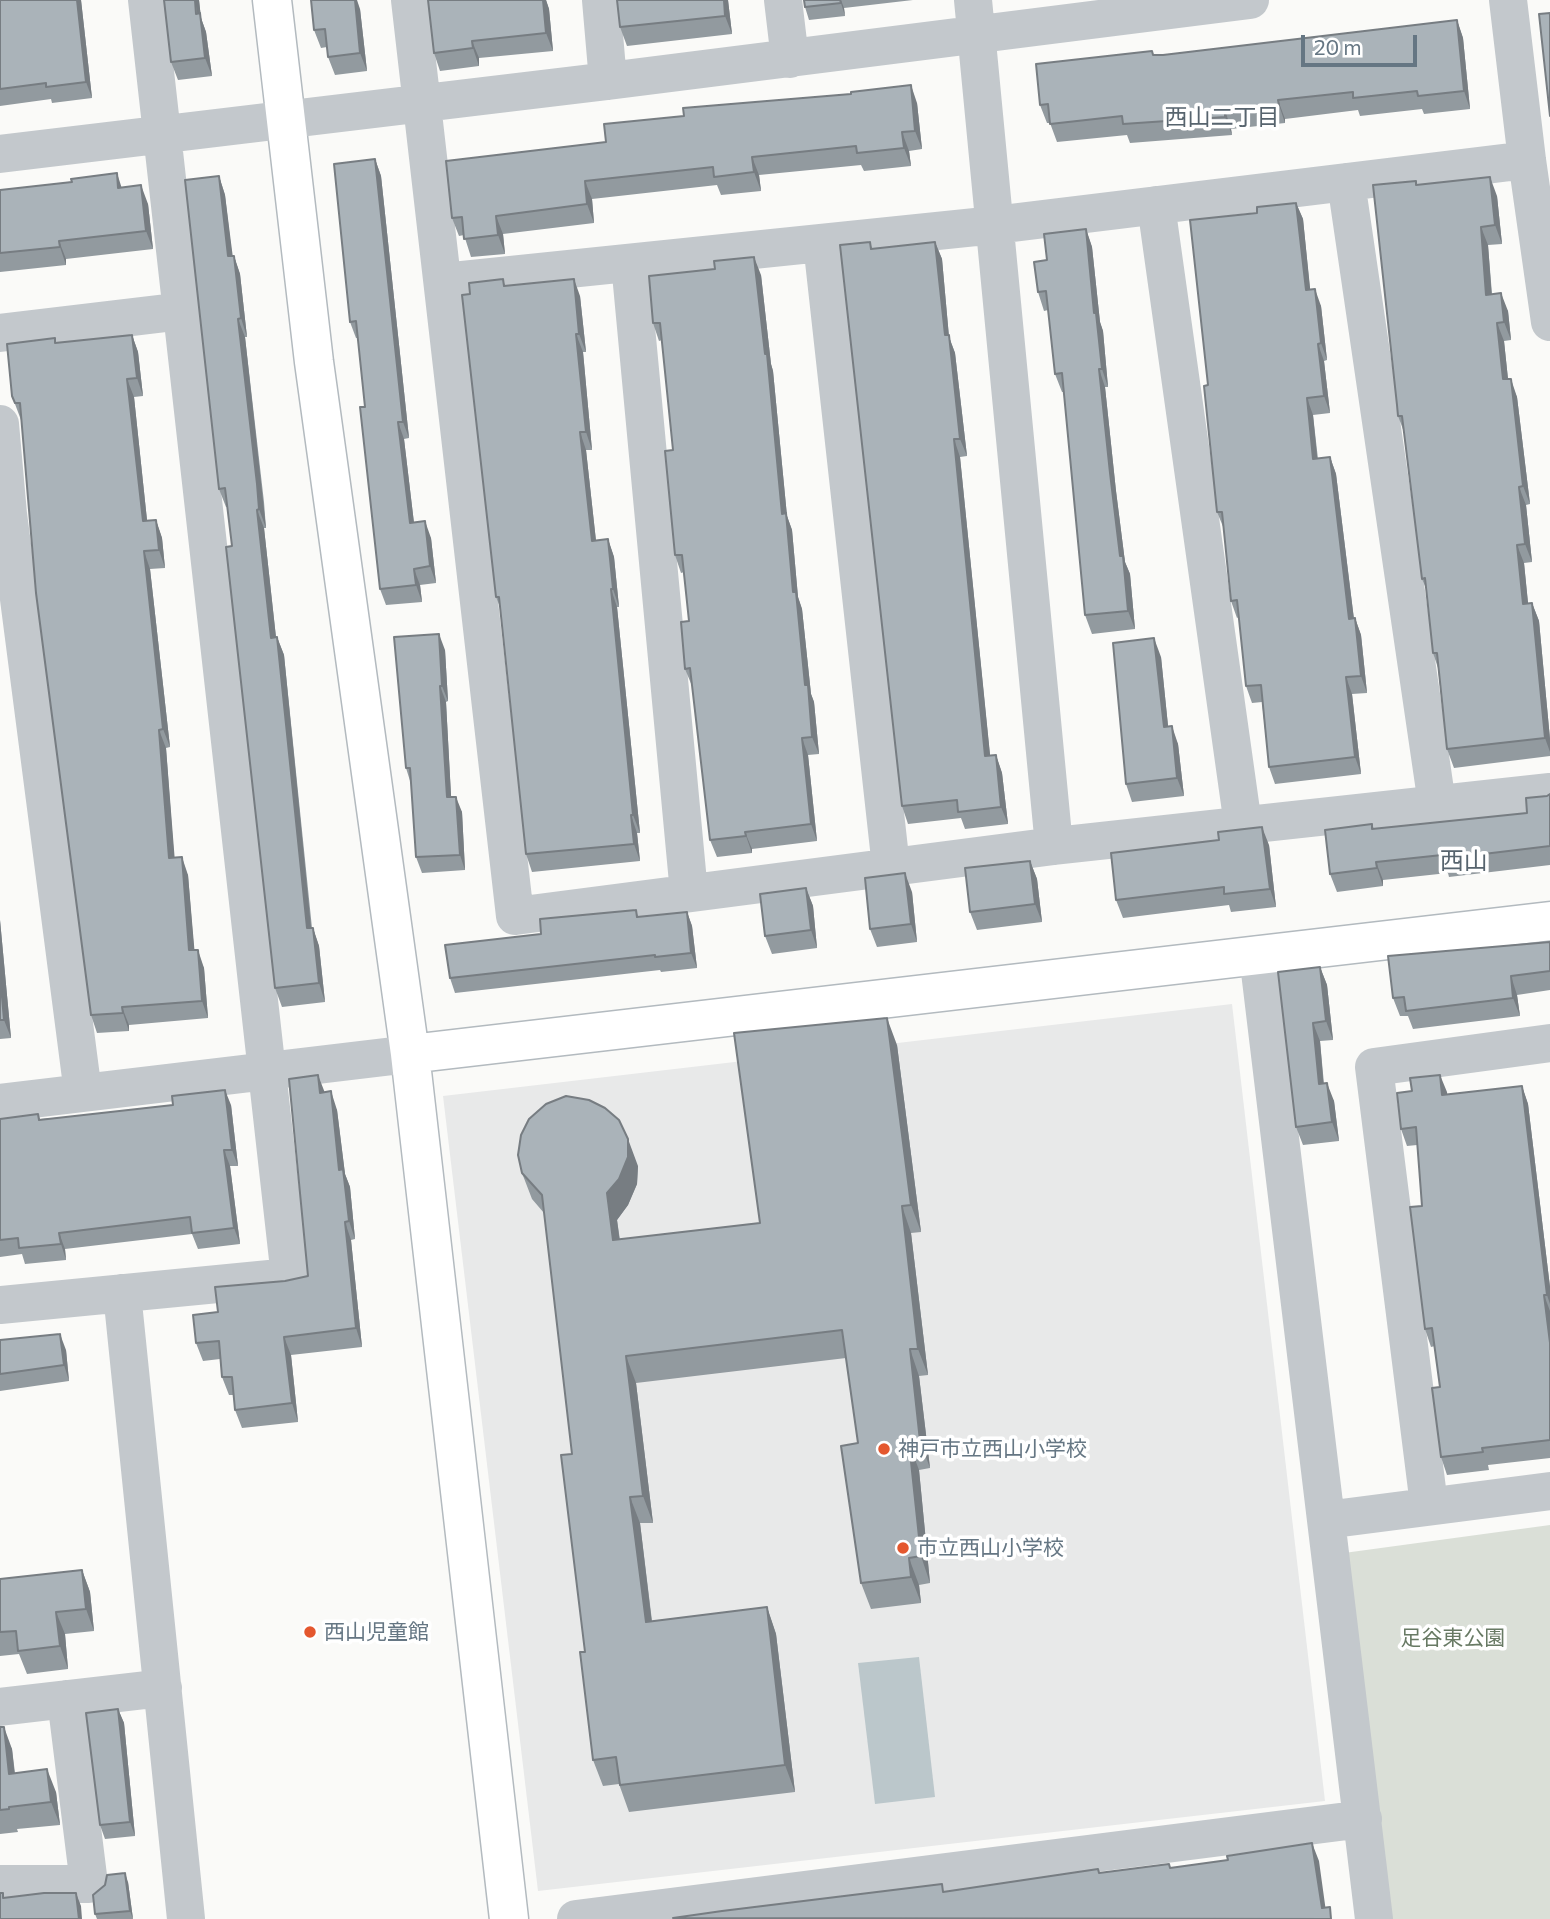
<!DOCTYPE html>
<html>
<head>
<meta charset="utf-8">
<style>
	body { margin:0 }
	#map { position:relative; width:1550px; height:1919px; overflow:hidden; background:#fafaf8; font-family:Commissioner,sans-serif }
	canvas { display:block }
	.scale { position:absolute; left:1301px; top:35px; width:116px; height:32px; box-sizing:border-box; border:4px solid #657683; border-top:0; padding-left:9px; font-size:21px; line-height:24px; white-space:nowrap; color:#657683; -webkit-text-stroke:5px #fff; paint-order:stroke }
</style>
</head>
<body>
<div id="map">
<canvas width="1550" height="1919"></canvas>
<div class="scale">20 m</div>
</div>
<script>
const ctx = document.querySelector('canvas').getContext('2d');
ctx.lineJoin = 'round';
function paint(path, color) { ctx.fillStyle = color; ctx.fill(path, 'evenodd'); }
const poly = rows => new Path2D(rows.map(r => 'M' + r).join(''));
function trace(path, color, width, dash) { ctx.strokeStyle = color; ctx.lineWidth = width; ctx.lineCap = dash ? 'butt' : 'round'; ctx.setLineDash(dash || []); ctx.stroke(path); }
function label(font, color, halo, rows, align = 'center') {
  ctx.font = font + ' Commissioner,"Noto Sans JP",sans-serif'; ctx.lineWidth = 7; ctx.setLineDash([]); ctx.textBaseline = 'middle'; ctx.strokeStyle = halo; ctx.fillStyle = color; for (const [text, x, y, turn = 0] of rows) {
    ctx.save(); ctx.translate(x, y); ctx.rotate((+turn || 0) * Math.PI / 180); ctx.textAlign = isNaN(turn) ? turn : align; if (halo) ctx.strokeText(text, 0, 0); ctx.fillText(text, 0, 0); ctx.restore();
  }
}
const built = poly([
	[1232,1004,1325,1801,538,1891,443,1096]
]);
const green = poly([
	[1550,1525,1550,1919,1388,1919,1344,1553]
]);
const water = poly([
	[919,1657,935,1797,875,1804,858,1663]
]);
const street = poly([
	[410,0,515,916,1054,846,1550,792],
	[601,0,608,81],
	[783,0,790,59],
	[973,0,1054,846],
	[1508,0,1527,160,1550,322],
	[0,154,608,81,1250,0],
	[1346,182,1437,804],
	[1156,205,1243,825],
	[822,243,891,867],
	[630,263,689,893],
	[443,282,995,225,1527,160],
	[0,333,183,311],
	[0,424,8,514,83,1093],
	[1258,955,1374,1919],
	[0,1103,410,1054],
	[122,1293,186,1919],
	[0,1305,290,1277,147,0],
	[1429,1505,1374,1067,1550,1043],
	[1326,1520,1550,1491],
	[0,1707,163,1688],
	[0,1884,89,1884,66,1699],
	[576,1919,1363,1819]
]);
const secondary = poly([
	[272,0,314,362,410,1054,509,1919],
	[410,1054,1550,921]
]);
const wall = poly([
	[0,0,81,0,92,98,52,103,51,99,0,106],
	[164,0,199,0,201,18,206,32,212,76,178,80,171,62],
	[428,0,546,0,549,9,553,51,479,58,479,66,440,71,434,53],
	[617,0,728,0,732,34,627,46,620,27],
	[804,0,913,0,844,8,845,16,809,20,805,7],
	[360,9,367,71,335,75,328,57,327,47,321,48,314,30],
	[1457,20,1463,38,1470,109,1424,114,1422,109,1360,116,1358,110,1285,119,1285,123,1231,129,1232,135,1130,143,1127,135,1057,142,1050,123,1047,123,1040,105,1152,51,1154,55,1163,55],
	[917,103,922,149,909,151,911,166,864,171,861,165,759,175,761,191,721,195,717,185,592,199,594,223,503,234,505,254,471,257,464,235,459,236,452,218,606,142],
	[375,159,381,176,409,438,404,439,414,523,431,538,436,583,420,585,422,602,386,605,380,589,365,407,358,338,356,338,350,322],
	[219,176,225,195,232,256,234,256,240,274,247,337,245,337,264,502,266,528,264,528,276,637,277,637,284,655,312,928,313,928,319,946,325,1002,282,1007,275,988,232,546,228,507,226,507,219,489],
	[1417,185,1497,196,1502,244,1488,245,1492,294,1508,311,1511,340,1504,341,1508,379,1517,397,1530,504,1526,505,1532,562,1524,563,1528,604,1532,603,1539,621,1550,739,1550,756,1454,768,1447,749,1438,668,1433,653,1427,591,1422,579,1404,432,1398,416],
	[122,188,148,204,153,249,66,259,66,265,0,272,0,190],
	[1296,203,1303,219,1310,290,1321,306,1327,360,1324,361,1330,413,1313,415,1318,459,1330,457,1336,474,1354,619,1355,618,1361,635,1367,693,1352,694,1361,774,1275,784,1269,767,1262,702,1252,703,1246,686,1239,617,1237,618,1231,601,1224,529,1217,512,1257,213],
	[1086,229,1092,247,1100,322,1103,331,1108,387,1105,387,1116,491,1125,562,1130,574,1135,629,1092,634,1085,615,1064,392,1062,392,1055,374,1048,310,1044,311,1038,292,1047,260],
	[870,242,872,249,935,242,942,259,949,337,955,353,967,456,960,457,990,756,996,755,1002,773,1008,824,965,829,961,818,908,824,902,806],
	[761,275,771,364,773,371,787,516,792,530,798,597,802,609,811,694,814,702,819,754,808,755,817,841,752,849,752,853,717,857,710,840,692,686,685,669,689,621,684,572,681,573,675,555,673,450,662,340,659,341,653,323],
	[503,279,505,286,580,296,586,352,583,352,592,450,586,450,596,541,608,539,614,557,619,607,617,607,640,833,637,833,640,861,532,872,526,854,500,607,496,597,470,294],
	[132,335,138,352,143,396,134,397,147,520,156,520,162,538,165,568,150,569,170,747,166,748,174,857,188,875,194,950,204,968,208,1018,129,1025,129,1031,97,1033,91,1015,21,420,12,396,56,343],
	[445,650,448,701,446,702,451,797,462,812,465,870,422,873,416,857,411,784,406,768],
	[1161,657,1168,726,1178,744,1184,796,1132,802,1126,784],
	[1550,794,1550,865,1449,877,1448,873,1383,880,1383,886,1337,892,1330,874,1372,824,1374,829,1527,813,1547,796],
	[1219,840,1269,845,1276,907,1231,912,1229,905,1123,918,1116,900],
	[1030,861,1037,879,1042,922,977,930,970,912],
	[806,888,813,906,817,948,772,954,765,936],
	[912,892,917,942,877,947,870,929],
	[636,910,638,917,687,912,692,926,697,968,661,972,660,970,455,993,450,978,541,934],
	[0,920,11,1038,0,1039],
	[1550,942,1550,990,1517,995,1520,1016,1413,1029,1408,1016,1400,1016,1393,998],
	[1320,967,1327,985,1333,1040,1320,1041,1324,1084,1334,1101,1339,1141,1303,1145,1296,1127],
	[897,1045,921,1232,911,1233,928,1375,919,1376,930,1468,919,1470,930,1583,919,1585,921,1603,871,1609,861,1583,858,1443,846,1358,636,1383,653,1523,640,1523,652,1621,767,1607,776,1634,795,1792,629,1812,619,1784,603,1786,593,1760,585,1652,572,1454,544,1213,532,1199,522,1173,638,1166,637,1184,628,1205,617,1220,620,1240,760,1223],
	[1522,1086,1528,1104,1550,1287,1550,1458,1488,1465,1489,1470,1447,1475,1441,1457,1440,1387,1435,1346,1431,1347,1425,1329,1422,1206,1417,1145,1407,1146,1401,1129,1412,1091,1447,1092,1447,1095],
	[324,1092,337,1110,345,1174,350,1187,355,1239,351,1240,362,1347,291,1355,298,1422,242,1428,235,1410,234,1395,229,1395,222,1377,220,1359,203,1361,196,1343,285,1281,308,1276],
	[231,1105,238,1166,230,1166,240,1244,198,1249,192,1234,65,1249,66,1260,25,1264,22,1254,0,1257,0,1119,38,1114,40,1119],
	[0,1340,66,1350,69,1381,0,1391],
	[82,1570,90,1592,94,1631,65,1634,68,1669,27,1674,19,1654,0,1656,0,1579],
	[118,1709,124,1723,135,1836,105,1839,100,1825],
	[0,1727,12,1749,15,1773,56,1792,60,1825,17,1829,18,1832,0,1834],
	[128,1882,133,1919,97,1919,95,1914]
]);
const shadedWall = poly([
	[77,0,81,0,92,98,86,82],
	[195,0,199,0,201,18,206,32,212,76,205,58],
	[353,0,357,0,360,9,367,71,360,53],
	[543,0,546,0,549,9,553,51,546,33],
	[724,0,728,0,732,34,725,16],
	[840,0,841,0,844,8,845,16],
	[1457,20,1463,38,1470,109,1464,91],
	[472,41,479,58,479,66,473,48],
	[911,85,917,103,922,149,915,131],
	[1278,100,1285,119,1285,123,1279,105],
	[1225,110,1231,129,1232,135,1225,117],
	[902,132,909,151,911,166,904,148],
	[752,157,759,175,761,191,754,172],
	[375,159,381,176,409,438,403,422],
	[117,173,123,192,118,188],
	[219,176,225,195,235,274,228,256],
	[1490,177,1497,196,1502,244,1495,225],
	[585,181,592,199,594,223,587,204],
	[141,185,148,204,153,249,146,231],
	[1296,203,1303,219,1312,307,1306,290],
	[496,216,503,234,505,254,498,235],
	[1481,227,1488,245,1493,313,1486,295],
	[1086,229,1092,247,1100,322,1103,331,1108,387,1102,369,1094,313],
	[59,241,66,259,66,265,60,247],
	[935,242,942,259,949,337,955,353,967,456,960,439,945,335],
	[234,256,240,274,247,337,241,318],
	[754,257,761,275,771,364,773,371,787,516,792,530,798,597,802,609,811,694,814,702,819,754,812,737,782,514],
	[574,279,580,296,586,352,579,334],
	[1315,289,1321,306,1327,360,1321,343],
	[1501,293,1508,311,1511,340,1504,322],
	[238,319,245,337,266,528,259,509],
	[1497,323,1504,341,1510,398,1503,379],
	[576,334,583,352,592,450,586,432],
	[132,335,138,352,143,396,137,378],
	[1318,344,1324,361,1330,413,1324,396],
	[1099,369,1105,387,1116,491,1125,562,1130,574,1135,629,1128,611,1120,556],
	[127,379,134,397,149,539,143,521],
	[1511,379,1517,397,1530,504,1523,486],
	[1307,398,1313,415,1319,476,1313,459],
	[398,422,404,439,416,540,410,523],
	[580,432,586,450,598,559,592,541],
	[954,439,960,457,992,774,985,756],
	[1330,457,1336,474,1356,636,1349,619],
	[1519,487,1526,505,1532,562,1525,544],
	[257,510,264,528,278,656,271,638],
	[156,520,162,538,165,568,159,550],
	[425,521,431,538,436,583,430,566],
	[608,539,614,557,619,607,613,589],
	[1517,545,1524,563,1530,622,1523,604],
	[144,551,150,569,170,747,163,729],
	[414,569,420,585,422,602,416,585],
	[611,589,617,607,640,833,633,815],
	[1532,603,1539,621,1550,739,1550,752,1545,738],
	[1355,618,1361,635,1367,693,1361,676],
	[439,634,445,650,448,701,442,686],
	[277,637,284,655,313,947,307,928],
	[1154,638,1161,657,1170,745,1164,727],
	[1346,677,1352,694,1361,774,1355,757],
	[440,686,446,702,452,813,447,797],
	[1172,726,1178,744,1184,796,1177,778],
	[159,730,166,748,176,875,169,858],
	[802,738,808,755,817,841,811,824],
	[996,755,1002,773,1008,824,1001,807],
	[456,797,462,812,465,870,460,855],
	[631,815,637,833,640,861,634,844],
	[1262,827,1269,845,1276,907,1270,889],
	[745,832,752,849,752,853,746,836],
	[182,857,188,875,196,968,189,950],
	[1030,861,1037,879,1042,922,1035,904],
	[1376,862,1383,880,1383,886,1377,868],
	[905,873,912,892,917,942,911,924],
	[806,888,813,906,817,948,811,930],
	[687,912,692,926,697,968,691,953],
	[0,920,11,1038,4,1020,0,974],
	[313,928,319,946,325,1002,319,983],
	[198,950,204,968,208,1018,202,1001],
	[1320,967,1327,985,1333,1040,1326,1021],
	[1511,976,1517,995,1520,1016,1513,998],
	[122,1007,129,1025,129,1031,123,1013],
	[887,1018,897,1045,921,1232,911,1205],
	[1313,1023,1320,1041,1325,1103,1319,1084],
	[318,1075,325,1093,320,1093],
	[1440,1075,1447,1092,1449,1112,1442,1095],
	[1327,1083,1334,1101,1339,1141,1332,1122],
	[1522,1086,1528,1104,1550,1287,1550,1304,1547,1295],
	[225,1090,231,1105,238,1166,232,1150],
	[331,1091,337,1110,345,1174,350,1187,355,1239,349,1221,339,1170],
	[628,1139,638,1166,637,1184,628,1205,617,1220,623,1267,613,1240,607,1193],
	[224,1150,230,1166,240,1244,234,1228],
	[902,1206,911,1233,928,1375,918,1349],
	[345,1222,351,1240,362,1347,356,1328],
	[59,1233,65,1249,66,1260,61,1244],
	[1544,1295,1550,1311,1550,1343],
	[60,1334,66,1350,69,1381,64,1365],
	[284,1337,291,1355,298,1422,292,1403],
	[910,1349,919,1376,930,1468,920,1441],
	[626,1356,636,1383,653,1523,643,1496],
	[909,1443,919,1470,930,1583,921,1556],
	[630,1497,640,1523,655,1649,646,1622],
	[909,1558,919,1585,921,1603,911,1577],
	[82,1570,90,1592,94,1631,86,1609],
	[767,1607,776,1634,795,1792,785,1765],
	[56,1612,65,1634,68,1669,60,1646],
	[118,1709,124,1723,135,1836,130,1822],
	[4,1727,12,1749,17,1797,9,1774],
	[47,1769,56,1792,60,1825,51,1802],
	[1312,1843,1319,1861,1327,1919,1322,1908],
	[125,1873,128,1882,133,1919,130,1911],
	[76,1893,81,1906,82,1919,79,1919]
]);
const building = poly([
	[0,0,77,0,86,82,46,87,46,83,0,89,0,0],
	[164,0,195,0,196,14,200,13,205,58,171,62,164,0],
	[311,0,355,0,360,53,328,57,325,29,314,30,311,0],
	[428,0,543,0,546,33,472,41,473,48,434,53,428,0],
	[617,0,724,0,725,16,620,27,617,0],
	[804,0,840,0,841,3,805,7,804,0],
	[1550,13,1550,116,1539,14,1550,13],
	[1457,20,1464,91,1418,96,1417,91,1353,98,1353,92,1278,100,1279,105,1225,110,1225,117,1123,124,1122,116,1050,124,1048,104,1040,105,1036,64,1152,51,1153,55,1163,55,1457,20],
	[911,85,915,131,902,132,904,148,857,153,856,146,752,157,754,172,714,177,713,167,585,181,587,204,496,216,498,235,464,239,462,217,452,218,446,161,606,142,604,124,684,116,683,108,851,94,851,92,911,85],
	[375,159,403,422,398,422,410,523,425,521,430,566,414,569,416,585,380,589,360,407,365,407,356,321,350,322,334,164,375,159],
	[117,173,118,188,141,185,146,231,59,241,60,247,0,253,0,190,72,182,71,179,117,173],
	[219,176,228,256,234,256,241,318,238,319,257,484,259,509,257,510,271,638,277,637,307,928,313,928,319,983,275,988,226,547,232,546,225,488,219,489,185,180,219,176],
	[1490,177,1495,225,1481,227,1486,295,1501,293,1504,322,1497,323,1503,379,1511,379,1523,486,1519,487,1525,544,1517,545,1523,604,1532,603,1545,738,1447,749,1437,653,1433,653,1425,578,1422,579,1402,416,1398,416,1397,405,1373,185,1416,181,1416,185,1490,177],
	[1296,203,1306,290,1315,289,1321,343,1318,344,1324,396,1307,398,1313,459,1330,457,1349,619,1355,618,1361,676,1346,677,1355,757,1269,767,1261,685,1246,686,1237,600,1231,601,1222,512,1217,512,1204,386,1208,385,1190,220,1257,213,1257,207,1296,203],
	[1086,229,1094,313,1096,313,1102,369,1099,369,1110,473,1120,556,1123,556,1128,611,1085,615,1062,373,1055,374,1046,291,1038,292,1034,262,1047,260,1044,234,1086,229],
	[870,242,871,249,935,242,945,335,949,335,960,439,954,439,985,756,996,755,1001,807,958,812,957,800,902,806,840,245,870,242],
	[754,257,765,354,767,354,782,514,786,513,793,592,796,592,805,685,808,685,812,737,802,738,811,824,745,832,746,836,710,840,690,668,685,669,681,622,689,621,682,555,675,555,665,451,673,450,660,323,653,323,649,276,715,269,714,261,754,257],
	[503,279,504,286,574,279,579,334,576,334,586,432,580,432,592,541,608,539,613,589,611,589,633,815,631,815,634,844,526,854,499,597,496,597,462,295,470,294,469,283,503,279],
	[132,335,137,378,127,379,143,521,156,520,159,550,144,551,163,729,159,730,169,858,182,857,189,950,198,950,202,1001,122,1007,123,1013,91,1015,36,593,20,403,15,403,12,396,7,344,55,338,55,343,132,335],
	[439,634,442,686,440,686,447,797,456,797,460,855,416,857,410,768,406,768,394,637,439,634],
	[1154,638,1164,727,1172,726,1177,778,1126,784,1113,643,1154,638],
	[1550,794,1550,846,1442,859,1442,855,1376,862,1377,868,1330,874,1325,830,1372,824,1372,829,1527,813,1526,798,1547,796,1550,794],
	[1262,827,1270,889,1224,894,1224,887,1116,900,1111,853,1219,840,1218,832,1262,827],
	[1030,861,1035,904,970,912,965,868,1030,861],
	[905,873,911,924,870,929,865,878,905,873],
	[806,888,811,930,765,936,760,894,806,888],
	[636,910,637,917,687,912,691,953,655,957,655,955,450,978,445,945,541,934,540,919,636,910],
	[1550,942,1550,971,1511,976,1513,998,1406,1011,1404,997,1393,998,1388,956,1550,942],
	[1320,967,1326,1021,1313,1023,1319,1084,1327,1083,1332,1122,1296,1127,1278,972,1320,967],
	[0,974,4,1020,0,1020,0,974],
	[887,1018,911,1205,902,1206,918,1349,910,1349,920,1441,909,1443,921,1556,909,1558,911,1577,861,1583,841,1446,858,1443,842,1330,626,1356,643,1496,630,1497,646,1622,767,1607,785,1765,620,1785,616,1757,593,1760,580,1652,585,1652,561,1455,572,1454,542,1195,522,1173,518,1155,521,1135,529,1119,546,1104,566,1096,589,1100,605,1108,619,1120,628,1139,628,1157,619,1179,607,1193,613,1240,760,1223,734,1033,887,1018],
	[318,1075,320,1093,331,1091,339,1170,343,1169,349,1221,345,1222,356,1328,284,1337,292,1403,235,1410,232,1377,222,1377,219,1341,196,1343,193,1315,218,1312,215,1287,285,1281,308,1276,289,1079,318,1075],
	[1440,1075,1442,1095,1522,1086,1547,1295,1544,1295,1550,1343,1550,1440,1482,1448,1483,1452,1441,1457,1432,1388,1440,1387,1432,1328,1425,1329,1410,1207,1422,1206,1416,1127,1401,1129,1397,1093,1412,1091,1410,1078,1440,1075],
	[225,1090,232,1150,224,1150,234,1228,192,1233,190,1217,59,1233,61,1244,19,1248,18,1238,0,1240,0,1119,38,1114,39,1120,173,1105,172,1096,225,1090],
	[60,1334,64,1365,0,1374,0,1340,60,1334],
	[82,1570,86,1609,56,1612,60,1646,18,1651,16,1631,0,1632,0,1579,82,1570],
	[118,1709,130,1822,100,1825,86,1713,118,1709],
	[0,1727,4,1727,9,1774,47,1769,51,1802,9,1807,9,1809,0,1810,0,1727],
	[1312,1843,1322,1908,1330,1907,1331,1919,673,1918,722,1911,942,1884,943,1892,1098,1869,1099,1873,1169,1864,1170,1868,1228,1860,1227,1856,1312,1843],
	[125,1873,130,1911,95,1914,93,1895,105,1885,107,1875,125,1873],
	[0,1893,3,1893,3,1898,44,1893,76,1893,79,1919,0,1919,0,1893]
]);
const markers = [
	[884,1449,7,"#e4572e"],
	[903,1548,7,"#e4572e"],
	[310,1632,7,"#e4572e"]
];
const poiNames = [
	["神戸市立西山小学校",898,1449],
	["市立西山小学校",917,1548],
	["西山児童館",324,1632]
];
const parkNames = [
	["足谷東公園",1453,1638]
];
const neighbourhoodNames = [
	["西山二丁目",1222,117]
];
const quarterNames = [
	["西山",1464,861]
];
paint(built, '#e8e9e9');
paint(green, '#dadfd7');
paint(water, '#bbc7cb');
trace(secondary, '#b3babf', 41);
trace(street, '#c3c8cc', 38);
trace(secondary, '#fff', 38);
paint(wall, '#929a9f');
paint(shadedWall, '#777d82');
paint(building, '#aab3b9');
trace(building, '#777d82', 2);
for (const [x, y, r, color] of markers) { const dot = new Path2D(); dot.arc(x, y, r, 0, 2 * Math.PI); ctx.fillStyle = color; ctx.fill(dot); trace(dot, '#fff', 2.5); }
label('21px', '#657683', '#fff', poiNames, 'left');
label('21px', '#687a64', '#fff', parkNames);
label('23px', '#57646e', '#fff', neighbourhoodNames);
label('24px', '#57646e', '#fff', quarterNames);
</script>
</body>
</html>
